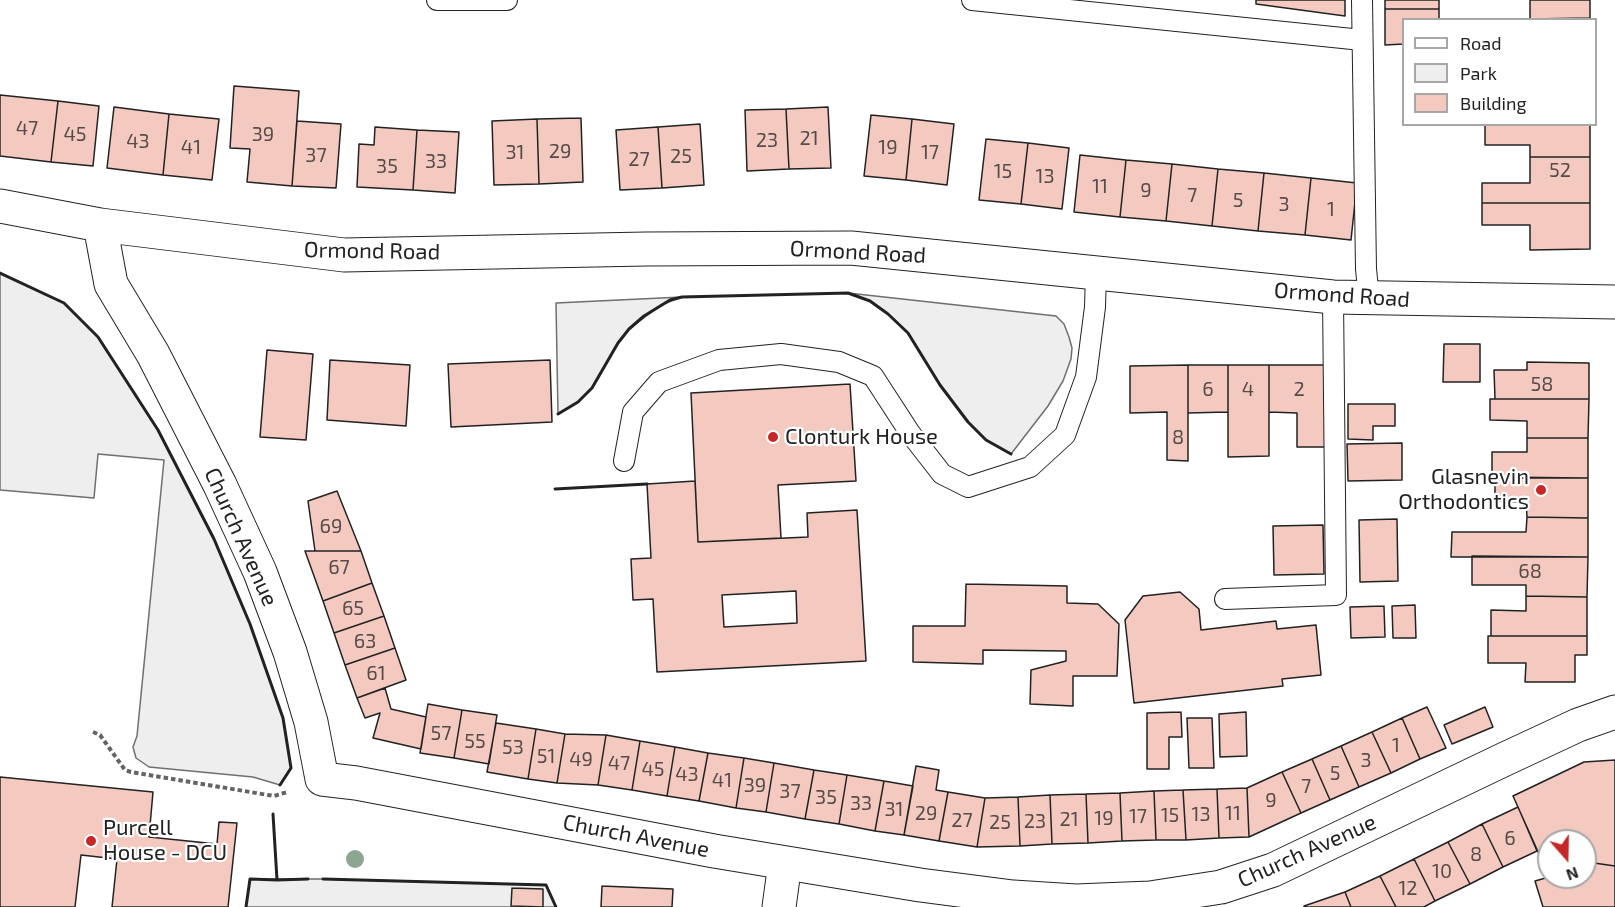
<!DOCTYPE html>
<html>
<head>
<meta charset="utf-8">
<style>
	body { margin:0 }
	#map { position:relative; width:1615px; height:907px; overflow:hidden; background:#fff; font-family:"Exo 2",sans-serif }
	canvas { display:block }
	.legend { position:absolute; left:1402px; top:18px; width:195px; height:108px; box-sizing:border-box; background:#fff; border:2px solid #a7a7a7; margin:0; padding:8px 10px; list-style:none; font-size:18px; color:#222 }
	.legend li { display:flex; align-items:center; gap:12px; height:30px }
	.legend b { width:30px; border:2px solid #a7a7a7 }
	.north { position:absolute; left:1537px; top:829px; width:60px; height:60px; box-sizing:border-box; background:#fff; border:2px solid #a7a7a7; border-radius:50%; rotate:160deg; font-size:16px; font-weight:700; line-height:24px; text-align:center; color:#222 }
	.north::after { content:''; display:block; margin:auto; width:21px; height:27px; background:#c62828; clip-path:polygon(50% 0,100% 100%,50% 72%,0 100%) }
</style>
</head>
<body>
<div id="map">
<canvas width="1615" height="907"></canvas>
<ul class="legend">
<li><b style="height:8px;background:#fff"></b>Road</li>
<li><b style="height:16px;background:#eee"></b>Park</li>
<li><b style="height:16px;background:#f3c9c0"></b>Building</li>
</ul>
<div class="north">N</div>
</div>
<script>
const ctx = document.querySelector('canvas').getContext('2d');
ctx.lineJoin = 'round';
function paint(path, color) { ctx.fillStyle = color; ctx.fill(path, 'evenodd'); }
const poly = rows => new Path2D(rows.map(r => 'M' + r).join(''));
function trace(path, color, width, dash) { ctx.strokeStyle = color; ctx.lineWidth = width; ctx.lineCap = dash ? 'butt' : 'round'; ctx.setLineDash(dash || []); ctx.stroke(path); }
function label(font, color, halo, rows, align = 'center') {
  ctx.font = font + ' "Exo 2",sans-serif'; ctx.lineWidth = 4.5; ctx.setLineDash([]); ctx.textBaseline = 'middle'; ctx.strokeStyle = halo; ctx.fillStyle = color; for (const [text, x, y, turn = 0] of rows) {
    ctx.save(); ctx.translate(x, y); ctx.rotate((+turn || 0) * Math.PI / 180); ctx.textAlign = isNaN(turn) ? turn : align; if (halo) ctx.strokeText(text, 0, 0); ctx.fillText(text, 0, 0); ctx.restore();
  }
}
const green = poly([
	[0,273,64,303,98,337,158,430,214,539,250,624,283,718,291,768,280,785,253,777,149,767,136,758,133,747,137,736,164,460,98,454,94,498,0,490,0,273],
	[848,293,1056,316,1064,324,1069,337,1072,348,1071,359,1063,381,1048,406,1011,454,986,440,968,422,940,385,908,333,888,314,870,301,848,293],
	[682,297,661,305,629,329,618,343,592,388,578,402,558,414,556,303,682,297],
	[250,879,323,879,546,885,556,907,246,907,250,879]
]);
const building = poly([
	[1256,0,1345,0,1345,16,1256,4,1256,0],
	[1385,0,1439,0,1439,9,1385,9,1385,0],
	[1530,0,1590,0,1590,18,1530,19,1530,0],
	[1385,9,1439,9,1439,20,1404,20,1404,44,1385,45,1385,9],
	[234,86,299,91,292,186,247,182,250,149,230,148,234,86],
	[0,95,58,101,51,162,0,156,0,95],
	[58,101,99,106,93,166,51,162,58,101],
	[114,107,169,114,163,175,107,168,114,107],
	[828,107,831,168,789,169,786,109,828,107],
	[786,109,789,169,747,171,745,110,786,109],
	[169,114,219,119,212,180,163,175,169,114],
	[871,115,912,119,906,180,864,176,871,115],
	[581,118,583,182,539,184,537,119,581,118],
	[537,119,539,184,494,185,492,121,537,119],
	[912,119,954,124,947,185,906,180,912,119],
	[297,121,341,124,336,188,292,186,297,121],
	[700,124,704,185,662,188,658,127,700,124],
	[1485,124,1590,124,1590,157,1530,157,1530,145,1485,145,1485,124],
	[375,127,417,130,413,190,357,187,359,144,374,145,375,127],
	[658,127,662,188,620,190,616,130,658,127],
	[417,130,459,132,455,193,413,190,417,130],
	[986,139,1028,143,1021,204,979,200,986,139],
	[1028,143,1069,148,1062,209,1021,204,1028,143],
	[1080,155,1126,160,1120,217,1074,212,1080,155],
	[1530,157,1590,157,1590,203,1482,203,1482,183,1530,183,1530,157],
	[1126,160,1172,164,1166,221,1120,217,1126,160],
	[1172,164,1218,169,1212,226,1166,221,1172,164],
	[1218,169,1264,173,1258,231,1212,226,1218,169],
	[1264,173,1311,178,1305,235,1258,231,1264,173],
	[1311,178,1357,183,1351,240,1305,235,1311,178],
	[1482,203,1590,203,1590,249,1530,250,1530,225,1482,225,1482,203],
	[1444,344,1480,344,1480,382,1443,382,1444,344],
	[267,350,313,354,306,440,260,437,267,350],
	[330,360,410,365,406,426,327,420,330,360],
	[550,360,552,422,451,427,448,364,550,360],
	[1527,362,1589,363,1589,399,1495,399,1494,370,1527,370,1527,362],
	[1188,365,1188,461,1167,460,1167,412,1130,413,1130,366,1188,365],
	[1188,365,1228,365,1228,412,1188,413,1188,365],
	[1228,365,1269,365,1269,456,1228,457,1228,365],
	[1269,365,1330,365,1330,447,1297,447,1297,413,1269,412,1269,365],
	[850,384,856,481,778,485,781,538,698,542,691,393,850,384],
	[1490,399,1589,399,1588,438,1527,438,1527,421,1490,420,1490,399],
	[1348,404,1395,404,1395,426,1373,426,1373,440,1348,439,1348,404],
	[1527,438,1588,438,1588,478,1492,477,1492,452,1527,452,1527,438],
	[1402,443,1402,480,1348,481,1347,444,1402,443],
	[1495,478,1588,478,1588,518,1527,517,1526,502,1495,501,1495,478],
	[695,481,698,542,808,537,807,513,857,510,866,661,657,672,653,599,633,600,631,559,651,558,647,484,695,481],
	[796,591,797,623,724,627,722,595,796,591],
	[337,491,361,551,315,551,308,501,337,491],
	[1527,517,1588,518,1588,557,1451,557,1452,532,1526,532,1527,517],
	[1397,519,1398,581,1360,582,1359,520,1397,519],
	[1323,525,1324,574,1274,575,1273,526,1323,525],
	[305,551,361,551,372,583,323,601,305,551],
	[1472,556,1588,557,1587,597,1526,596,1526,585,1472,585,1472,556],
	[372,583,384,616,334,633,323,601,372,583],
	[966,584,1067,586,1067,603,1098,604,1119,624,1117,676,1073,676,1073,706,1030,704,1031,670,1066,661,1066,651,983,650,983,664,913,662,913,626,965,626,966,584],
	[1180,592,1199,609,1201,630,1276,621,1277,629,1316,625,1321,675,1282,679,1283,686,1134,703,1125,620,1143,596,1180,592],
	[1526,596,1587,597,1587,636,1491,636,1491,610,1526,611,1526,596],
	[1415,605,1416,638,1393,638,1392,606,1415,605],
	[1384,606,1385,637,1351,638,1350,607,1384,606],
	[384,616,395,648,345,665,334,633,384,616],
	[1488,636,1587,636,1587,655,1575,655,1575,682,1525,682,1526,663,1488,663,1488,636],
	[395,648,406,680,357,698,345,665,395,648],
	[385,688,391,709,426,717,421,749,373,738,380,713,365,718,357,698,385,688],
	[428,704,462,710,454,758,420,753,428,704],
	[1427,707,1446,748,1420,759,1402,718,1427,707],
	[1485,707,1493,727,1452,744,1444,725,1485,707],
	[462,710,497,715,489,764,454,758,462,710],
	[1181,712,1182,737,1169,737,1169,769,1147,769,1147,713,1181,712],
	[1246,712,1247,756,1220,757,1219,714,1246,712],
	[1187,718,1212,718,1214,768,1189,768,1187,718],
	[1402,718,1420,759,1391,773,1372,732,1402,718],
	[496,723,536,729,528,779,487,772,496,723],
	[536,729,565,734,557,783,528,779,536,729],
	[1372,732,1391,773,1359,787,1341,746,1372,732],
	[565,734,606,735,598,785,557,783,565,734],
	[606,735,640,741,632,790,598,785,606,735],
	[640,741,675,747,667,796,632,790,640,741],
	[1341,746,1359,787,1330,800,1312,759,1341,746],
	[675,747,708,753,699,801,667,796,675,747],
	[708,753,744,758,736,808,699,801,708,753],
	[744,758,774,763,766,812,736,808,744,758],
	[1312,759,1330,800,1301,813,1282,772,1312,759],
	[1615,760,1615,866,1594,863,1585,866,1585,841,1549,841,1549,871,1539,854,1513,796,1584,762,1615,760],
	[774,763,814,770,805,819,766,812,774,763],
	[916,766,939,770,936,790,948,792,939,841,904,835,916,766],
	[814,770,847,775,839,824,805,819,814,770],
	[1282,772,1301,813,1249,837,1247,788,1282,772],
	[847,775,884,781,875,831,839,824,847,775],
	[0,777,153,792,149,837,217,844,219,822,237,823,228,907,112,907,117,859,81,855,75,907,0,907,0,777],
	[884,781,913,786,904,835,875,831,884,781],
	[1247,788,1249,837,1219,838,1217,789,1247,788],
	[1217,789,1219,838,1186,840,1183,790,1217,789],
	[1183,790,1186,840,1156,840,1154,791,1183,790],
	[1154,791,1156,840,1122,841,1120,793,1154,791],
	[948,792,985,798,977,847,939,841,948,792],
	[1120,793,1122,841,1088,843,1086,794,1120,793],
	[1086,794,1088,843,1052,844,1050,795,1086,794],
	[1050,795,1052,844,1020,846,1018,797,1050,795],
	[1018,797,1020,846,977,847,985,798,1018,797],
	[1518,807,1537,851,1503,867,1482,824,1518,807],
	[1482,824,1503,867,1470,884,1448,842,1482,824],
	[1448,842,1470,884,1435,901,1414,859,1448,842],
	[1414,859,1435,901,1424,907,1396,907,1380,876,1414,859],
	[1594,863,1615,866,1615,907,1543,907,1535,881,1549,877,1585,877,1585,866,1594,863],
	[1380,876,1396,907,1351,907,1345,892,1380,876],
	[602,886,673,889,672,907,601,907,602,886],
	[512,888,543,889,543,907,511,906,512,888],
	[1345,892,1351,907,1304,907,1304,906,1345,892]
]);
const path = poly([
	[93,732,100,735,125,770,131,772,274,796,287,792]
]);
const service = poly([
	[437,0,507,0],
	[972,0,1362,40],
	[1362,0,1366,269,1369,299],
	[624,461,633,412,659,382,719,360,781,354,839,362,873,376,910,433,942,474,968,487,1030,467,1065,435,1086,377,1095,307,1096,273],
	[1225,599,1336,595,1333,297]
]);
const minor = poly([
	[0,206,100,225,111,284,153,354,220,485,260,572,290,652,311,722,322,779,356,783,714,851,920,885,1013,897,1076,901,1150,898,1221,887,1273,870,1505,759,1578,725,1615,712],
	[100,225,344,255,646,249,851,248,1333,297,1615,302],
	[779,907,785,863]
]);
const wall = poly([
	[0,273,64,303,98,337,158,430,214,539,250,624,283,718,291,768,280,785],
	[558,414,578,402,592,388,618,343,629,329,644,316,670,300,682,297,848,293,870,301,888,314,908,333,940,385,968,422,986,440,1011,454],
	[555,489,647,484],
	[323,879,546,885,556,907],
	[277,880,308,879],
	[246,907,250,879,277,880,273,814]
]);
const trees = [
	[355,859]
];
const markers = [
	[773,437,6,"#c62828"],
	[1541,490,6,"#c62828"],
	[91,841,6,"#c62828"]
];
const numberNames = [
	["47",27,128],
	["45",75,134],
	["39",263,134],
	["21",809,138],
	["23",767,140],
	["43",138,141],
	["41",191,147],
	["19",888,147],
	["29",560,151],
	["31",515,152],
	["17",930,152],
	["37",316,155],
	["25",681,156],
	["27",639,159],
	["33",436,161],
	["35",387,166],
	["52",1560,170],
	["15",1003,171],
	["13",1045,176],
	["11",1100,186],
	["9",1146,190],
	["7",1192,195],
	["5",1238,200],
	["3",1284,204],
	["1",1331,209],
	["58",1542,384],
	["6",1208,389],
	["4",1248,389],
	["2",1299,389],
	["8",1178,437],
	["69",331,526],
	["67",339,567],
	["68",1530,571],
	["65",353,608],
	["63",365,641],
	["61",376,673],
	["57",441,733],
	["55",475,741],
	["1",1396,745],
	["53",513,747],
	["51",546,756],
	["49",581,759],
	["3",1366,760],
	["47",619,763],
	["45",653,769],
	["5",1335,773],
	["43",687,774],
	["41",722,780],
	["39",755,785],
	["7",1306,786],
	["37",790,791],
	["35",826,797],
	["9",1271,800],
	["33",861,803],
	["31",894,809],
	["29",926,813],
	["11",1233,813],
	["13",1201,814],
	["15",1170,815],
	["17",1138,816],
	["19",1104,818],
	["21",1069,819],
	["27",962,820],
	["23",1035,821],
	["25",1000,822],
	["6",1510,838],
	["8",1476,854],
	["10",1442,871],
	["12",1408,888]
];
const streetNames = [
	["Ormond Road",372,251,1],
	["Ormond Road",858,252,3],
	["Ormond Road",1342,295,4],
	["Church Avenue",241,537,66],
	["Church Avenue",636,836,11],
	["Church Avenue",1307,851,-24]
];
const poiNames = [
	["Clonturk House",785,437],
	["Glasnevin",1529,477,"right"],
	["Orthodontics",1529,502,"right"],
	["Purcell",103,828],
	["House - DCU",103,853]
];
paint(green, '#eee');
trace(green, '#6f6f6f', 1.5);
paint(building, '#f3c9c0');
trace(building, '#222', 1.5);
trace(service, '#222', 22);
trace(minor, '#222', 35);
trace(path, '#646464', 4, [4.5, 3]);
trace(service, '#fff', 20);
trace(minor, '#fff', 33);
trace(wall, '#222', 3);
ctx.fillStyle = '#8da692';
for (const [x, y] of trees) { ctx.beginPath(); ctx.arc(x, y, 9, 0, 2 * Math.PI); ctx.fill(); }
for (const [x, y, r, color] of markers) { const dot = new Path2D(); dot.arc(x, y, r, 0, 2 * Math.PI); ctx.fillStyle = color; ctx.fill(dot); trace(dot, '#fff', 2); }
label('20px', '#564c4a', null, numberNames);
label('22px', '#222', '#fff', streetNames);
label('22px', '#222', '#fff', poiNames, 'left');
</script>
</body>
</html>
